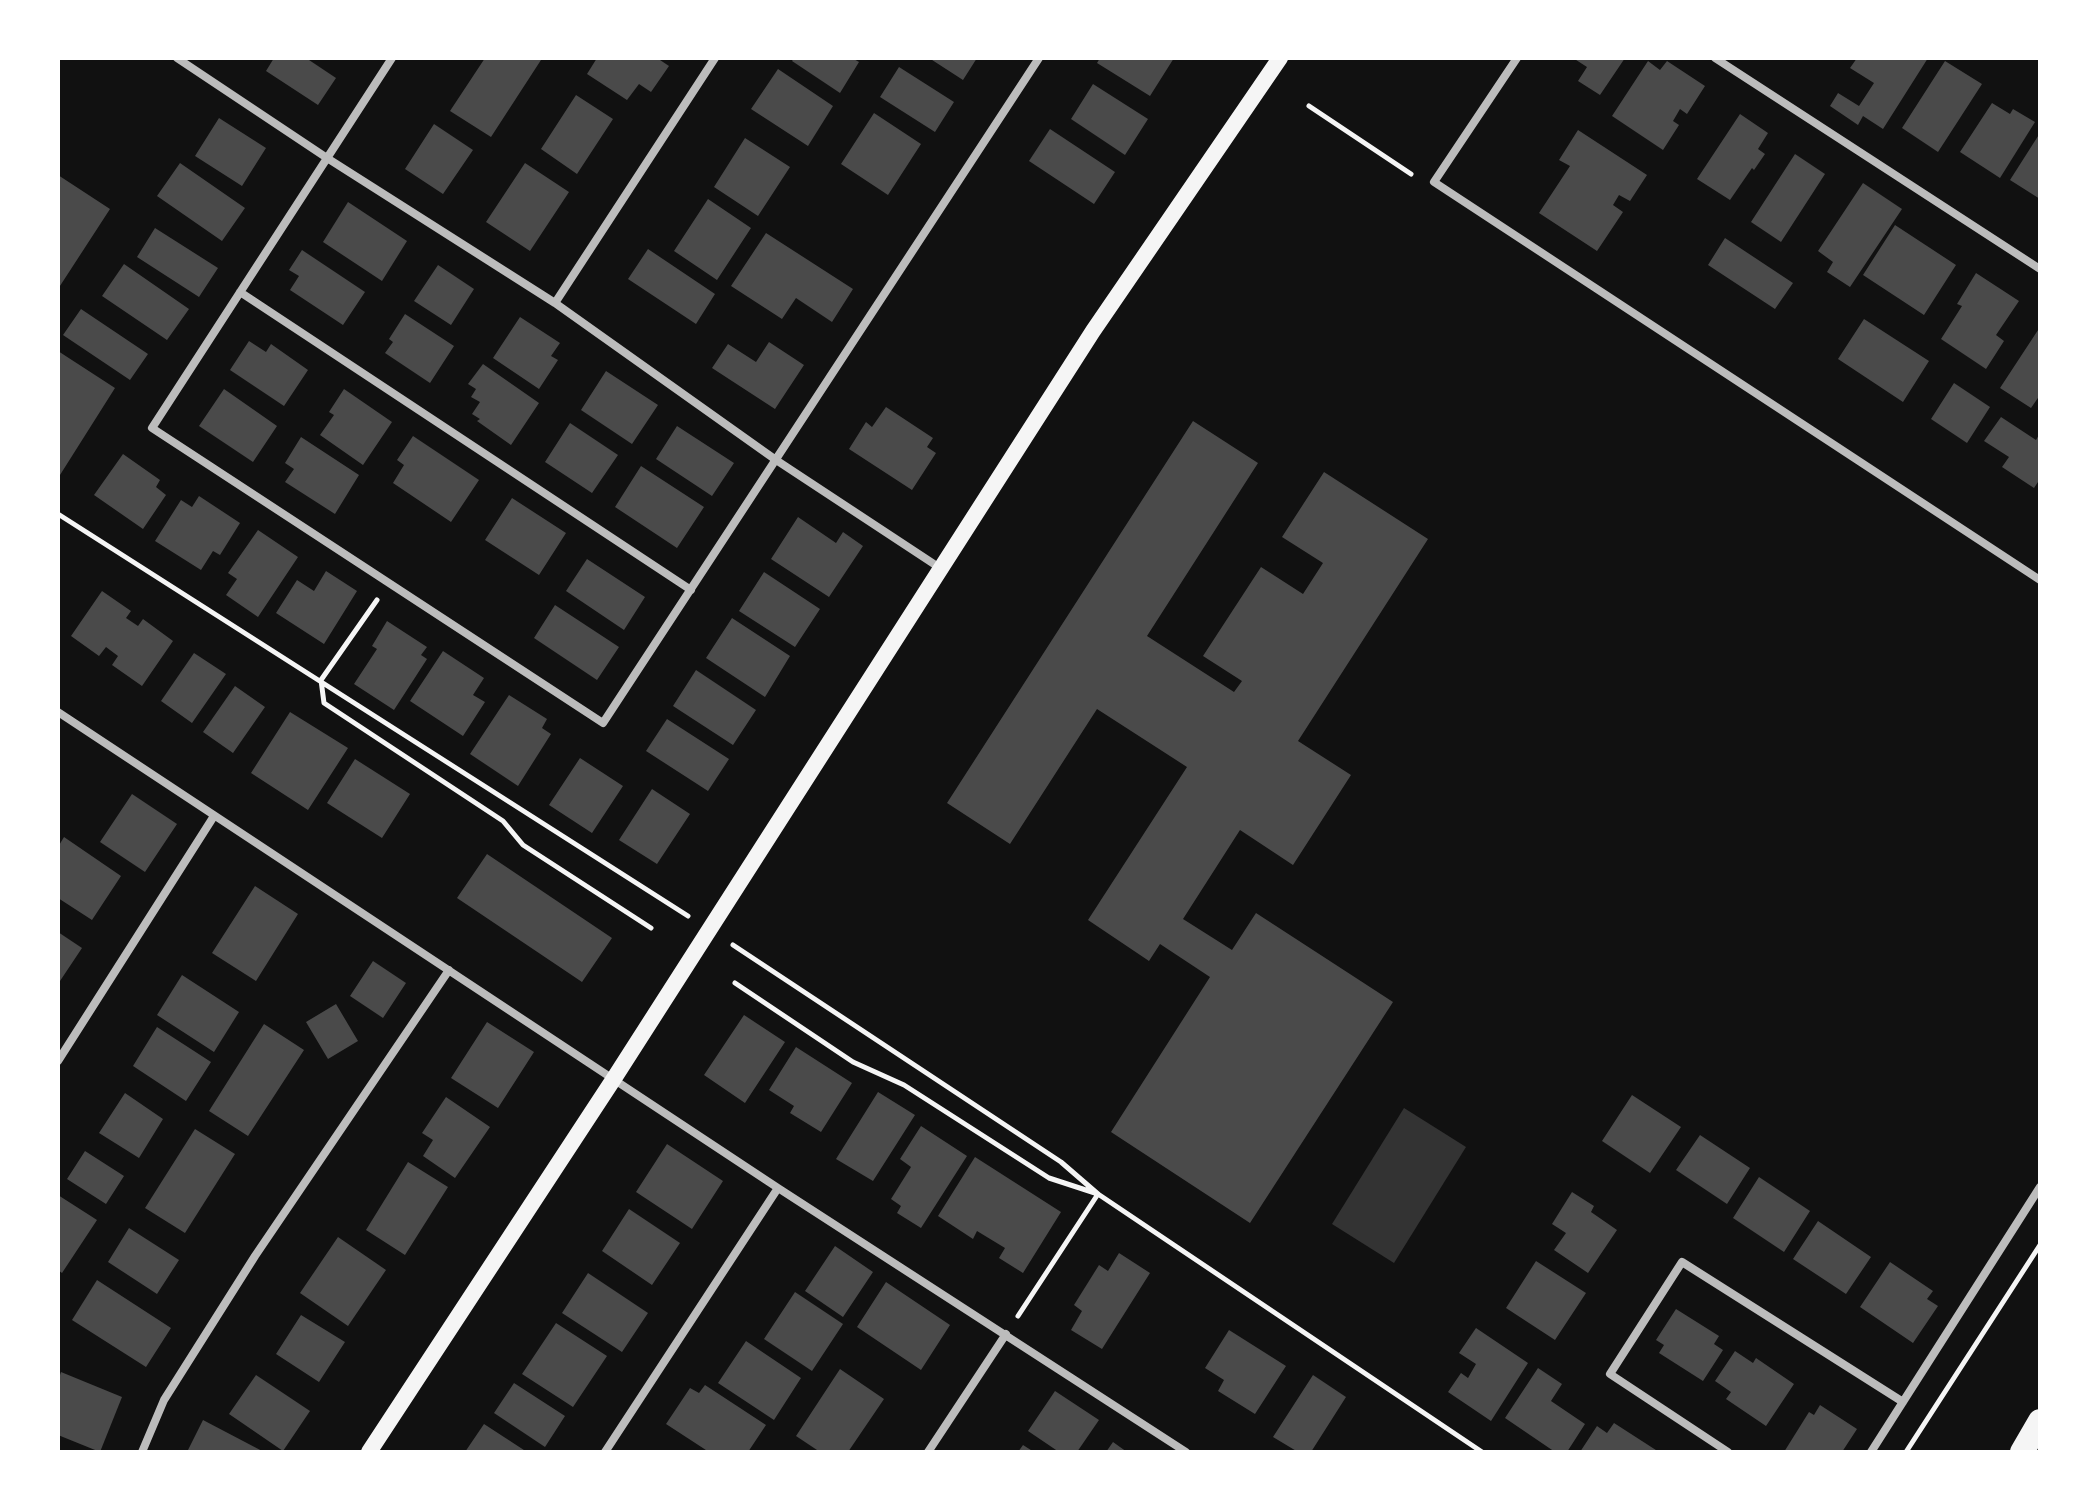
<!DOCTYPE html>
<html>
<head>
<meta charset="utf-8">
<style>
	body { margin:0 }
	#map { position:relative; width:2098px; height:1510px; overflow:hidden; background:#111; font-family:Figtree,sans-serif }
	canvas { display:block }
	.frame { position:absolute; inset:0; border:60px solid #fff; pointer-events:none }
</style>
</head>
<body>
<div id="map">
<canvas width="2098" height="1510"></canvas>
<div class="frame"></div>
</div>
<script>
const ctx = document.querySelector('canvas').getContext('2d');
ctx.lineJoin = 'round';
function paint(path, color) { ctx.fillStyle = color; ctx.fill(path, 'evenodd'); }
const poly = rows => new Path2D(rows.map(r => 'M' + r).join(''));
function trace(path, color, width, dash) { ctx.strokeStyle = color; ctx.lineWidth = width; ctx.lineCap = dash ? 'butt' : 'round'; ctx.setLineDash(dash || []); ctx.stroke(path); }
const water = poly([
	[1404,1108,1466,1147,1394,1263,1332,1224]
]);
const building = poly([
	[274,58,306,58,336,78,318,105,266,71],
	[485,58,541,60,491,137,450,111],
	[597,58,657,58,669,66,651,92,639,84,627,100,587,74],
	[794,58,852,58,859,62,840,93,792,61],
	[929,58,977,58,963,80],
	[1100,58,1174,58,1150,96,1097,63],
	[1573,58,1625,58,1600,95,1578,81,1587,67],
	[1857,58,1928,58,1883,129,1863,116,1858,125,1830,106,1838,93,1859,106,1874,83,1850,68],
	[1648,61,1660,70,1667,61,1705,86,1687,114,1680,109,1673,121,1679,125,1663,150,1612,116],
	[1945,61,1982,84,1938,152,1902,128],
	[899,67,954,102,935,132,880,97],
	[778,69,833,106,808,146,751,109],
	[1093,84,1148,119,1125,155,1071,119],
	[576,95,613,119,577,174,541,149],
	[1992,103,2010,114,2013,109,2035,122,2000,178,1960,152],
	[874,113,921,144,888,195,841,164],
	[1740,114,1768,133,1758,149,1765,154,1754,170,1752,168,1730,200,1697,179],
	[219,118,266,148,242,186,195,156],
	[434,124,473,150,443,194,405,169],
	[1050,129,1115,172,1094,204,1029,161],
	[1578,130,1647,175,1630,201,1619,195,1613,205,1623,212,1597,251,1539,213,1570,166,1559,160],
	[2040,133,2040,199,2010,180],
	[745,138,790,167,758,216,714,187],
	[1795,154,1825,174,1781,242,1751,222],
	[180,163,245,208,222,241,157,196],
	[525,163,569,192,530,251,486,222],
	[58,175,110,209,58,289],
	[1863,183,1902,209,1850,287,1827,272,1833,262,1818,251],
	[708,199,751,228,717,280,674,251],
	[348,202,407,241,382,281,323,242],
	[1895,225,1956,265,1924,315,1863,275],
	[155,228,218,268,199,297,137,257],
	[766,233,853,289,832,322,796,298,782,319,731,286],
	[1725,238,1793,283,1775,309,1708,265],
	[648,249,715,294,696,324,628,279],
	[302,250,365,292,343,325,290,290,299,276,289,270],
	[124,264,189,309,167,340,102,296],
	[438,265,474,289,451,325,414,301],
	[1976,273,2019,301,1996,335,2004,341,1986,369,1941,339,1962,306,1957,304],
	[81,309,148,354,130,380,63,335],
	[405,314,454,346,430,383,385,353,393,342,389,339],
	[520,317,560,343,551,356,558,360,539,389,493,358],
	[1864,319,1929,361,1903,402,1838,359],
	[2040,327,2040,395,2031,408,2000,388],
	[249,341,266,352,271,344,308,370,284,406,230,370],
	[769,342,804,365,775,409,712,368,728,344,756,362],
	[58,351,115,388,60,475,58,474],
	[483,364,539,403,511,445,477,421,480,419,472,414,480,402,471,397,476,389,468,384],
	[606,371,658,405,632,444,581,410],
	[1954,383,1990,407,1967,443,1931,419],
	[224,389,277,426,253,462,199,426],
	[344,389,392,422,363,465,320,435,334,415,329,412],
	[886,407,933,438,927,447,936,453,912,490,849,449,866,422,872,427],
	[2001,417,2036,440,2040,433,2040,479,2034,488,2002,467,2009,457,1984,441],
	[1193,421,1258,463,1147,636,1234,692,1242,681,1203,656,1261,567,1303,594,1323,563,1282,537,1324,472,1428,539,1298,741,1351,775,1293,865,1240,830,1183,919,1232,950,1256,913,1393,1002,1250,1223,1111,1132,1210,977,1160,944,1149,961,1088,920,1187,767,1097,709,1010,844,947,803],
	[570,423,618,455,592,493,545,462],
	[677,426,734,463,712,496,656,459],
	[413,436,479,480,451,522,393,483,404,465,397,460],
	[301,437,359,475,335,514,285,482,294,469,285,463],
	[123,454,160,480,156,487,166,495,143,529,94,495],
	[641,466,704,507,677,548,615,507],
	[199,496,240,523,220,555,213,551,201,570,155,541,181,500,192,507],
	[512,498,566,533,539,575,485,540],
	[798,517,836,543,843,532,863,546,829,597,771,559],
	[258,530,298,557,258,617,226,595,237,579,228,573],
	[587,559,645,597,624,630,566,591],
	[326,571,357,591,324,644,276,613,297,580,314,591],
	[764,572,820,609,795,647,739,611],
	[102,591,131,611,126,618,138,626,143,619,173,641,142,686,112,665,118,656,106,647,99,656,71,636],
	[555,605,619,647,597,680,534,638],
	[732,618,790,656,765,697,706,658],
	[387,621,427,647,421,655,427,659,394,710,354,684,377,649,372,646],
	[443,651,484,678,473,695,485,702,463,736,410,701],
	[194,653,226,674,192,723,161,701],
	[696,670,756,710,733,745,673,706],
	[235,686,265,707,233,753,203,732],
	[509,695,547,719,542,728,551,734,518,786,470,754],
	[290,712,348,748,308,810,251,773],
	[667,719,729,759,708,791,646,751],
	[580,758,623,786,592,833,549,805],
	[355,759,410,794,382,838,327,803],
	[652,789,690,814,657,864,619,840],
	[132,794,177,824,145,872,100,842],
	[64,837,121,876,92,920,58,898,58,847],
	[487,854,612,938,582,982,457,898],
	[255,886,298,914,256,981,212,953],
	[58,932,82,948,58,984],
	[373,961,406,983,383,1018,350,996],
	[182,975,239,1012,214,1052,157,1015],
	[336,1004,358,1041,328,1059,306,1022],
	[744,1015,785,1042,745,1103,704,1075],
	[487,1022,534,1052,498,1108,451,1078],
	[264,1024,304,1050,248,1136,209,1111],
	[157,1027,211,1062,186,1101,133,1066],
	[796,1047,852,1083,821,1132,790,1113,794,1106,769,1090],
	[878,1092,915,1115,873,1181,836,1159],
	[125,1093,163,1119,139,1158,99,1133],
	[1632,1095,1681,1127,1650,1173,1602,1141],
	[446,1097,490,1127,455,1178,423,1156,433,1140,422,1133],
	[921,1126,967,1156,921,1228,897,1213,901,1206,891,1199,911,1167,900,1159],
	[195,1129,235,1154,185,1233,145,1208],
	[1700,1135,1750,1168,1727,1204,1676,1170],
	[667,1144,723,1181,692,1229,636,1192],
	[85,1151,124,1176,106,1204,67,1179],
	[975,1157,1061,1212,1023,1273,999,1258,1005,1248,977,1231,973,1239,938,1216],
	[408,1162,448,1187,405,1255,366,1230],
	[1759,1177,1810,1211,1784,1252,1733,1218],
	[1572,1192,1594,1206,1591,1212,1617,1230,1588,1273,1554,1250,1566,1233,1552,1224],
	[58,1195,97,1220,62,1273,58,1270],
	[629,1209,680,1243,652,1285,602,1251],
	[1818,1221,1871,1257,1846,1294,1793,1259],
	[129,1228,179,1260,157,1294,108,1262],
	[338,1237,386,1270,348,1326,300,1293],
	[835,1246,873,1272,843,1317,805,1291],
	[1119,1253,1150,1273,1102,1349,1071,1330,1082,1311,1074,1305,1099,1265,1108,1271],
	[1536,1261,1586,1293,1555,1340,1506,1308],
	[1890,1262,1933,1291,1927,1299,1938,1306,1913,1343,1860,1307],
	[588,1273,648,1313,622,1352,562,1313],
	[97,1280,171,1328,146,1367,72,1320],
	[886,1282,950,1325,921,1370,857,1327],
	[795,1292,843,1324,812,1371,764,1339],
	[1676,1309,1719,1336,1714,1344,1723,1350,1703,1381,1659,1353,1664,1345,1656,1340],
	[301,1315,345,1342,319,1382,276,1354],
	[556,1323,607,1356,573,1407,522,1374],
	[1476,1328,1528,1363,1491,1421,1448,1392,1461,1373,1468,1378,1476,1364,1459,1353],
	[1229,1330,1286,1366,1255,1414,1218,1391,1224,1380,1205,1368],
	[746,1341,801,1378,774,1420,718,1383],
	[1735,1351,1753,1363,1756,1358,1794,1384,1766,1426,1726,1399,1731,1392,1715,1381],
	[1538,1368,1562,1384,1551,1401,1585,1424,1567,1452,1555,1452,1505,1418],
	[840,1369,884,1399,848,1452,820,1452,796,1436],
	[61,1372,122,1397,100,1452,58,1435,58,1381],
	[256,1375,310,1411,283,1451,229,1414],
	[1313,1375,1346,1397,1311,1452,1298,1452,1273,1437],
	[514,1383,565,1416,545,1447,494,1413],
	[705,1385,766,1425,748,1452,709,1452,666,1424,690,1388,699,1393],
	[1055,1391,1099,1420,1077,1452,1059,1452,1028,1431],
	[1820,1405,1857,1429,1842,1452,1784,1452,1809,1412,1814,1415],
	[203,1420,264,1452,187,1452],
	[1614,1423,1659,1452,1580,1452,1597,1426,1607,1433],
	[484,1424,527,1452,465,1452],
	[1113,1442,1127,1452,1106,1452],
	[1023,1445,1034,1452,1018,1452]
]);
const path = poly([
	[1309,106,1411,174],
	[58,514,688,916],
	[377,600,321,680,324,703,503,821,523,845,651,928],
	[733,945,1061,1162,1098,1194,1482,1452],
	[735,983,853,1062,904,1085,1049,1178,1098,1194,1018,1316],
	[1906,1452,2040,1245]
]);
const minor = poly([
	[177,58,327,158,555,303,776,460,940,568],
	[392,58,152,428,603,723,1039,58],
	[1517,58,1434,182,2040,580],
	[1715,58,2040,269],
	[240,292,691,590],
	[555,303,715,58],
	[58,712,778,1188,1186,1452],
	[58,1061,214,816],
	[142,1452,164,1400,255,1256,449,970],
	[605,1452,778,1188],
	[928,1452,1006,1334],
	[1728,1452,1610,1374,1682,1262,1903,1402],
	[1871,1452,2040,1187]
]);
const secondary = poly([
	[369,1452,613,1080,1093,331,1280,58]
]);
const motorway = poly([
	[2022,1452,2040,1421]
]);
paint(water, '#333');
paint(building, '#4a4a4a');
trace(path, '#f5f5f5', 5);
trace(minor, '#bcbcbc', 8);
trace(secondary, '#f5f5f5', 16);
trace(motorway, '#f5f5f5', 24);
</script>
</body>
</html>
